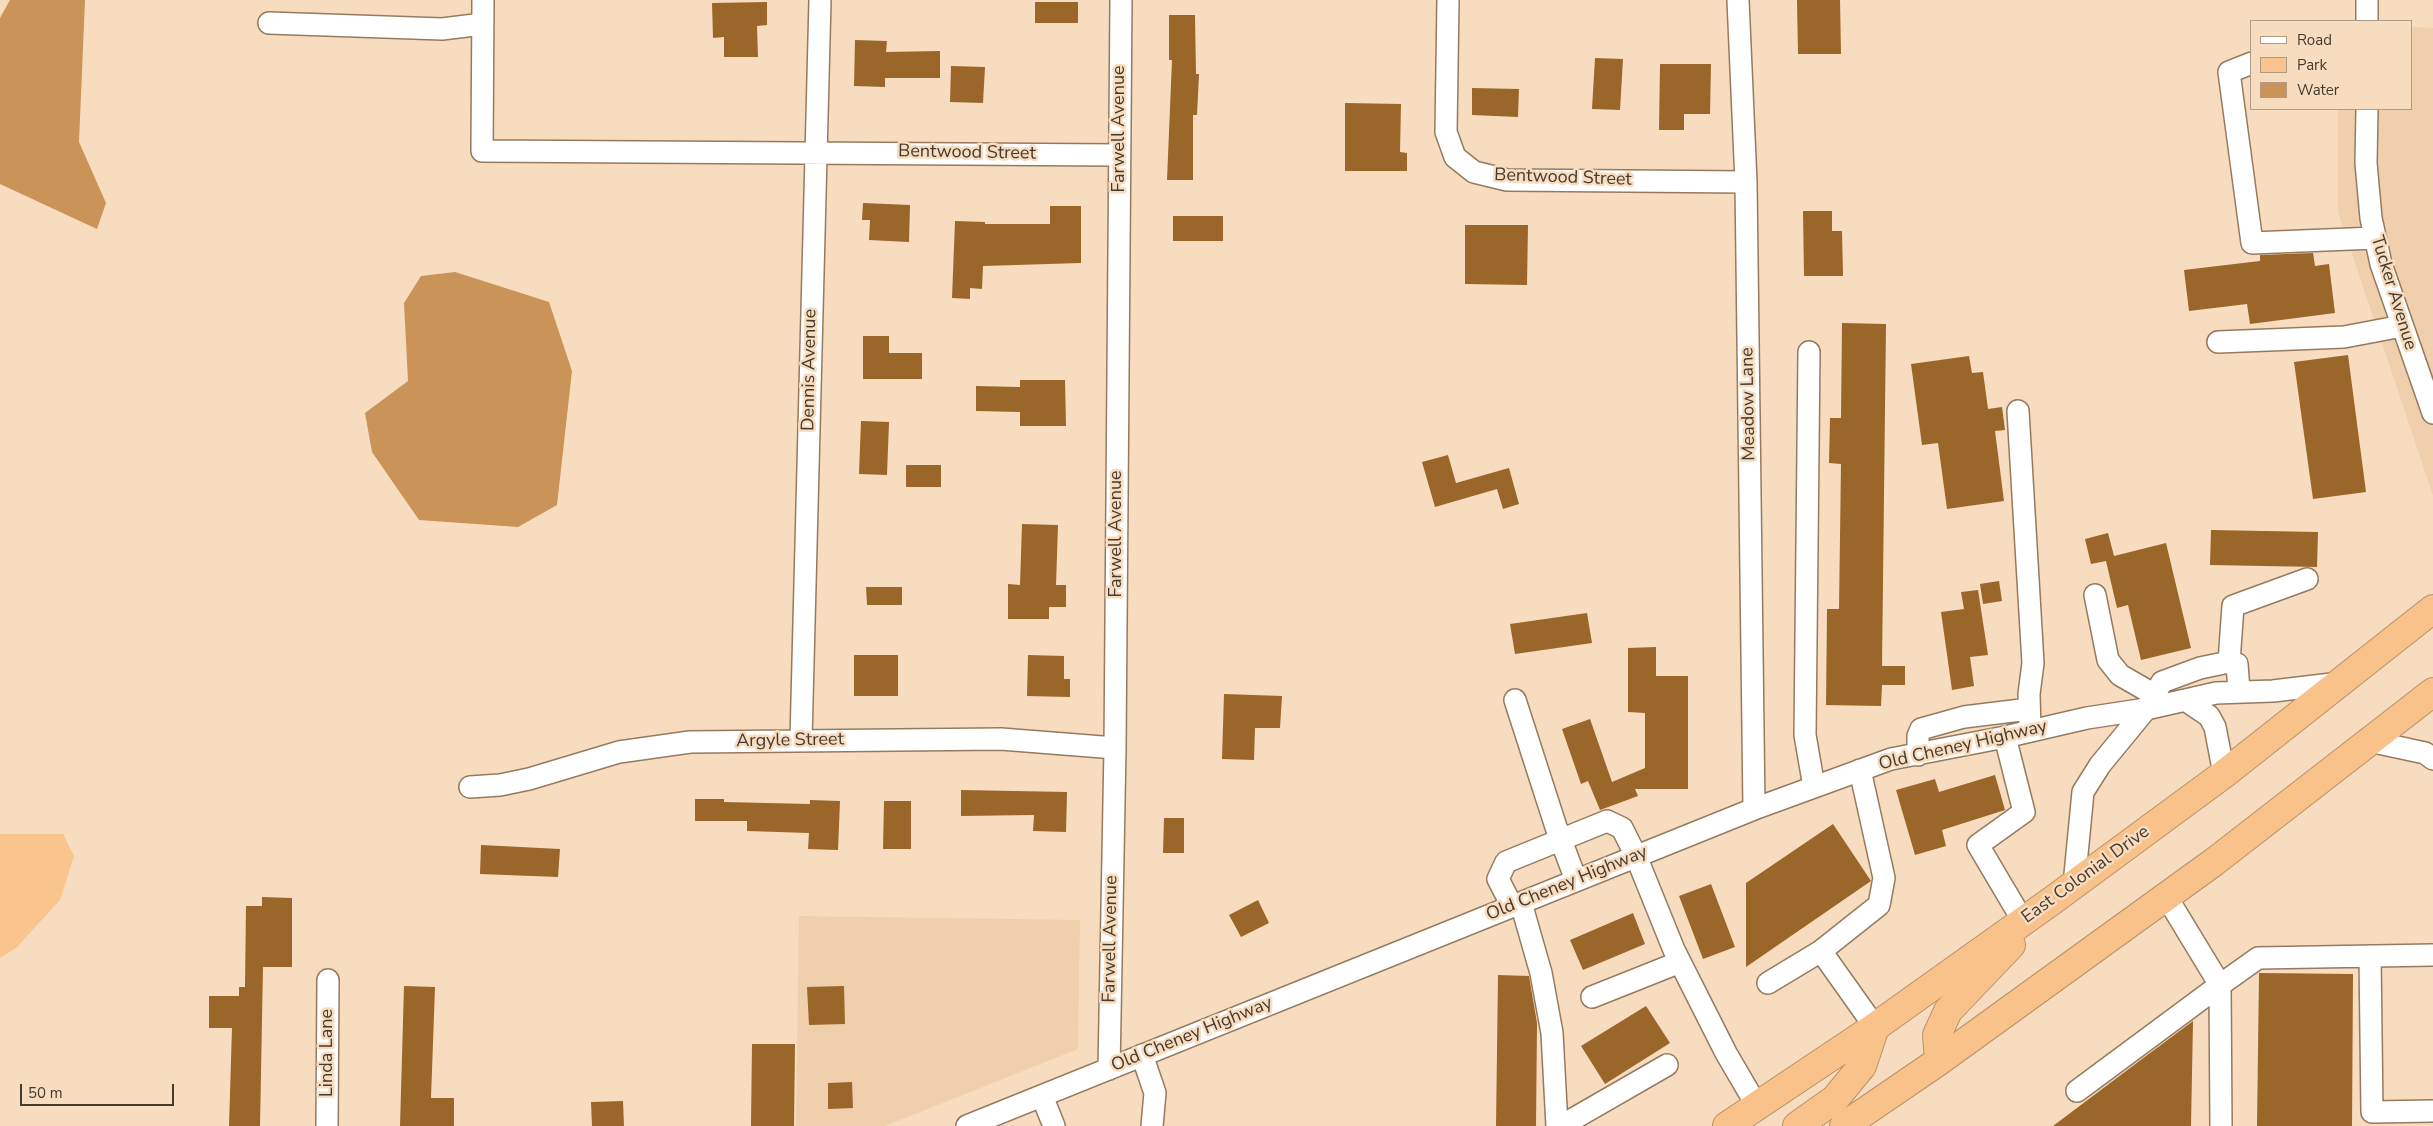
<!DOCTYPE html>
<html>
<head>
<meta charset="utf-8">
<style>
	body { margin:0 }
	#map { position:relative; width:2433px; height:1126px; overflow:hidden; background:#f8dcbf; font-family:"Nunito Sans",sans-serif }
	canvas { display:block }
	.legend { position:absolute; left:2250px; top:20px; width:162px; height:90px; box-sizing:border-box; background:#f8dcbf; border:1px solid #b09b85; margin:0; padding:6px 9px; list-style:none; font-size:15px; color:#453a2e }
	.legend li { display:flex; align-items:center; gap:10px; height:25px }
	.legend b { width:25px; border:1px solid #b09b85 }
	.scale { position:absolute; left:20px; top:1084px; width:154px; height:22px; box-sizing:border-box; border:2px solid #453a2e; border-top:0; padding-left:6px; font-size:15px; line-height:18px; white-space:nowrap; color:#453a2e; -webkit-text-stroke:4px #f8dcbf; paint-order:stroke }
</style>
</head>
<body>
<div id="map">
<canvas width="2433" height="1126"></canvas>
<ul class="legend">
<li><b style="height:6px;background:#fff"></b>Road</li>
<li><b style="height:14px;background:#f9c48d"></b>Park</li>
<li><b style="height:14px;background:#ca9358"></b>Water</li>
</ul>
<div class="scale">50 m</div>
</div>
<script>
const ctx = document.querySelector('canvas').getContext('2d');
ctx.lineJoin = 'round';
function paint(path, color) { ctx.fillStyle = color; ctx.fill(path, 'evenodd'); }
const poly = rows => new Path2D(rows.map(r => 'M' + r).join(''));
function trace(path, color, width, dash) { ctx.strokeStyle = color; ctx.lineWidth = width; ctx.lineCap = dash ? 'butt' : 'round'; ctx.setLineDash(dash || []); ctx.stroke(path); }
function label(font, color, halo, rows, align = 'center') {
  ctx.font = font + ' "Nunito Sans",sans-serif'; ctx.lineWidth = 5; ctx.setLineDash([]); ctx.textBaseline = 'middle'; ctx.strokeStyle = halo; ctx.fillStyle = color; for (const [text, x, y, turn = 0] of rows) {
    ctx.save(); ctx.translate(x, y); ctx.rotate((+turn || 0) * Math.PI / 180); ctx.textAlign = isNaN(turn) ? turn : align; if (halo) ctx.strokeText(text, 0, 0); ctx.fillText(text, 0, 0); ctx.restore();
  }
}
const built = poly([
	[2412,27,2433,28,2433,496,2338,212,2338,109,2412,109],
	[799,916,1080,920,1078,1049,885,1126,796,1126]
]);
const green = poly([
	[0,834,63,834,74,856,60,900,16,948,0,958]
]);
const water = poly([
	[10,0,85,0,79,142,106,203,97,229,0,184,0,18],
	[455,272,549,302,572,371,557,505,518,527,419,520,372,452,365,413,408,381,404,303,421,276]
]);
const building = poly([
	[1797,0,1840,0,1841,54,1798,54],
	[767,2,767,25,757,26,758,57,724,57,724,37,713,38,712,3],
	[1035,2,1078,2,1078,23,1035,23],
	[1169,15,1195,15,1196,74,1199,74,1197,115,1193,115,1193,180,1167,180,1172,60,1169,60],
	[855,40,887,41,886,52,940,51,940,78,885,78,885,87,854,86],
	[1595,58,1623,59,1620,110,1592,109],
	[1660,64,1711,64,1710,114,1684,114,1684,130,1659,130],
	[951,66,985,67,983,103,950,102],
	[1472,88,1519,89,1518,117,1472,115],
	[1345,103,1401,104,1400,152,1407,153,1407,171,1345,171],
	[863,203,910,205,909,242,869,240,870,220,862,220],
	[1050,206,1081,206,1081,263,983,266,982,289,970,288,970,299,952,298,955,221,985,222,985,224,1050,224],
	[1803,211,1832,211,1832,231,1842,231,1843,276,1804,276],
	[1173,216,1223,216,1223,241,1173,241],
	[1465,225,1528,225,1527,285,1465,284],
	[2313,253,2315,266,2329,264,2335,313,2250,324,2247,304,2189,311,2184,270,2260,261,2260,255],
	[1842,323,1886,324,1882,666,1905,666,1905,685,1882,685,1881,706,1826,705,1827,609,1839,609,1841,464,1829,463,1830,418,1841,418],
	[863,336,889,336,889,353,922,353,922,379,863,379],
	[2348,355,2366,492,2313,499,2294,362],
	[1969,356,1972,373,1983,372,1988,409,2002,407,2005,430,1995,431,2004,501,1947,509,1938,443,1922,445,1911,364],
	[1020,380,1065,380,1066,426,1020,426,1020,412,976,411,976,386,1020,387],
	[861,421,889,422,887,475,859,474],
	[1448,455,1456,483,1509,468,1519,504,1503,509,1497,489,1435,507,1422,462],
	[906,465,941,465,941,487,906,487],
	[1022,524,1058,525,1056,585,1066,585,1066,607,1049,607,1049,619,1008,619,1008,584,1020,585],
	[2211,530,2318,532,2317,567,2210,565],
	[2108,533,2114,556,2166,543,2191,648,2141,660,2128,605,2117,608,2106,561,2091,564,2085,539],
	[1999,581,2002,601,1983,604,1980,584],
	[866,587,902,587,902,605,867,605],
	[1978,590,1988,655,1970,657,1974,686,1952,690,1941,612,1964,609,1961,592],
	[1587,613,1592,643,1515,654,1510,624],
	[1656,647,1656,676,1688,676,1688,789,1635,789,1638,796,1600,810,1588,781,1581,784,1562,729,1590,719,1612,782,1645,768,1645,713,1628,712,1628,648],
	[854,655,898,655,898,696,854,696],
	[1028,655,1064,656,1064,679,1070,679,1070,697,1027,696],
	[1224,694,1282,696,1280,728,1255,728,1254,760,1222,759],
	[1995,775,2005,810,1942,830,1946,846,1915,855,1896,790,1935,779,1939,792],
	[961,790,1067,792,1066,832,1033,831,1034,815,961,816],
	[695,799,724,799,724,802,810,804,810,800,840,801,838,850,808,849,809,833,747,831,747,821,695,821],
	[884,801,911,801,911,849,883,849],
	[1164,818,1184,818,1184,853,1163,853],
	[1833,824,1871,881,1746,967,1746,883],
	[481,845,560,849,558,877,480,874],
	[1711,884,1735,947,1703,959,1679,896],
	[262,897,292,898,292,967,263,967,260,1126,229,1126,232,1028,209,1028,209,996,239,996,239,987,245,987,246,906,262,906],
	[1258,900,1269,923,1241,937,1229,915],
	[1633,913,1645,944,1583,970,1570,940],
	[2259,973,2353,974,2352,1126,2257,1126],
	[1498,975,1529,976,1537,1023,1536,1126,1496,1126],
	[404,986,435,987,431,1098,454,1098,454,1126,400,1126],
	[844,986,845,1024,809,1025,807,987],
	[1646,1006,1670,1043,1605,1084,1581,1046],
	[2193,1021,2191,1126,2053,1126,2142,1059],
	[752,1044,795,1044,794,1126,751,1126],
	[852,1082,853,1108,828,1109,828,1083],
	[623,1101,624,1126,592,1126,591,1102]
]);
const minor = poly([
	[483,0,482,151,1119,155],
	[1448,0,1446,132,1455,157,1474,172,1507,180,1746,182],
	[1738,0,1746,182,1754,809],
	[2367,21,2367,0],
	[269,23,442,29,483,24],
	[2252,63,2229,72,2252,243,2375,238],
	[2367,109,2366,163,2371,218,2381,264,2433,413],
	[2218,342,2344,337,2402,326],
	[1809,352,1805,735,1814,787],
	[2018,411,2033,663,2029,694,2030,730],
	[2095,595,2108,660,2120,675,2153,694],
	[2229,662,2233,606,2307,579],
	[1515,700,1556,827,1576,880],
	[2185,700,2209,716,2215,727,2224,774],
	[2005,737,2024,812,1978,845,2023,921],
	[801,740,820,0],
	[2369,741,2425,753,2433,759],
	[1918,755,1918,736,1921,729,1964,717,2029,709],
	[1860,770,1884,878,1879,905,1821,951,1875,1027],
	[470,787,500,785,529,779,619,752,690,742,1001,739,1115,748],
	[2074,885,2083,792,2100,765,2146,709,2162,682,2200,668,2229,662,2237,664,2239,691],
	[2166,896,2220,985,2258,958,2433,955],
	[1521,903,1541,973,1552,1033,1557,1126],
	[1512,906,1498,879,1506,862,1607,821,1622,828,1636,856,1674,950,1726,1053,1757,1106],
	[2370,956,2372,1112,2433,1111],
	[1768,983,1821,951],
	[1592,997,1680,962],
	[1142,1055,1155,1093,1152,1126],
	[1109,1069,1115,748,1121,0],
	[2077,1091,2220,985,2221,1126],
	[1042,1096,1054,1126],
	[327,1126,328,980],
	[967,1126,1754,809,1891,759,2005,737,2087,718,2146,709,2216,693,2273,691,2340,683],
	[1561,1126,1667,1065]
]);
const highway = poly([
	[1939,1061,1937,1035,1948,1011,2011,945],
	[1727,1126,1875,1027,2053,900,2224,774,2433,609],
	[1797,1126,1835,1099,1862,1066,1875,1027],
	[1844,1126,1939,1061,2214,862,2433,692]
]);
const streetNames = [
	["Farwell Avenue",1120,129,-90],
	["Bentwood Street",967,153,1],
	["Bentwood Street",1563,178,2],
	["Tucker Avenue",2393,293,73],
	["Dennis Avenue",810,370,-89],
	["Meadow Lane",1749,404,-91],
	["Farwell Avenue",1117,534,-90],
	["Argyle Street",790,741,-1],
	["Old Cheney Highway",1963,746,-13],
	["East Colonial Drive",2086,875,-36],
	["Old Cheney Highway",1567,884,-22],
	["Farwell Avenue",1111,939,-89],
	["Old Cheney Highway",1192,1035,-22],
	["Linda Lane",328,1053,-90]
];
paint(built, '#f0cfad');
paint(green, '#f9c48d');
paint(water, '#ca9358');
paint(building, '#9a6629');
trace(minor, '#947b60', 24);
trace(highway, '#b9926a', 30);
trace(minor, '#fff', 21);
trace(highway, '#f8c28a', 28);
label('18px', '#453a2e', '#f8dcbf', streetNames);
</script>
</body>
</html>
